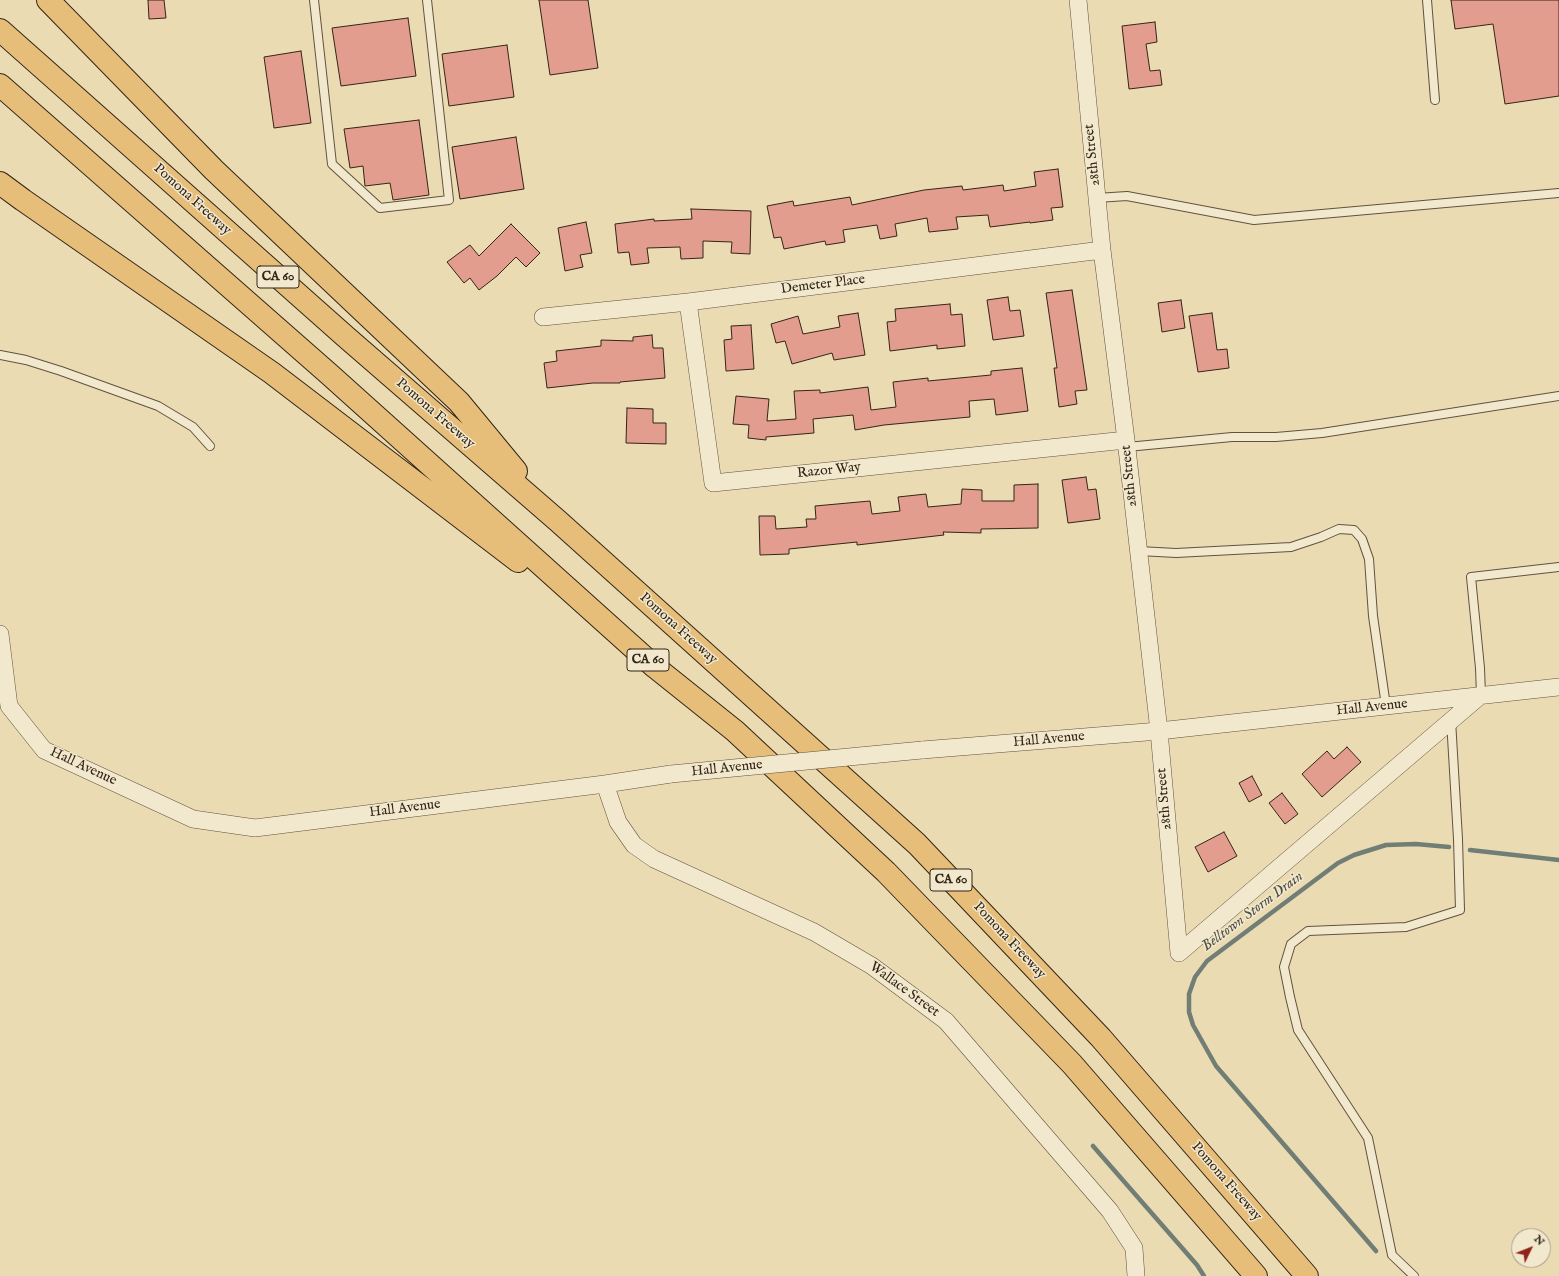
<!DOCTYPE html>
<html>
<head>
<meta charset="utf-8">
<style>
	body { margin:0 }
	#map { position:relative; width:1559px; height:1276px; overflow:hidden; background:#ebdbb3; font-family:"IM FELL English",serif }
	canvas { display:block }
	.north { position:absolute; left:1511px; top:1228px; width:40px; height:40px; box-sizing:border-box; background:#f2e8ce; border:1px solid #a69a85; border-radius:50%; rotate:47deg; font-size:11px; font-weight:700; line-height:16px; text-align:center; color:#332517 }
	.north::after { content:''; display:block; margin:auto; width:14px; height:18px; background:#8f2418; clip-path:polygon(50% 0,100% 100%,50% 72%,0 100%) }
</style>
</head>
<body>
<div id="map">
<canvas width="1559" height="1276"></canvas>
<div class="north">N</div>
</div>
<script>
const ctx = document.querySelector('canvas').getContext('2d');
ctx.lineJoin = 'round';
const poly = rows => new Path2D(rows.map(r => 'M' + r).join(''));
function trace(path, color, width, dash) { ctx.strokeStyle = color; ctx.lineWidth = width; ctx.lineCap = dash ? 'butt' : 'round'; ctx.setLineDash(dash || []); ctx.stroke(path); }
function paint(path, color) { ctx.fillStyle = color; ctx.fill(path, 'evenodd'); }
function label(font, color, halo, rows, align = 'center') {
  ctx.font = font + ' "IM FELL English",serif'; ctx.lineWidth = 3; ctx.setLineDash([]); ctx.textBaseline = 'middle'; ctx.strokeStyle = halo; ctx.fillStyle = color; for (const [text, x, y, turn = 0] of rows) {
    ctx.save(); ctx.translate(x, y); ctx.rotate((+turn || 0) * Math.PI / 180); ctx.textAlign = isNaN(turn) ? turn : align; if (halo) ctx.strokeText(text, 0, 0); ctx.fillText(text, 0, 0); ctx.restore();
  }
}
const stream = poly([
	[1470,850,1559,860],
	[1093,1146,1197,1265,1204,1276],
	[1376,1251,1216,1066,1193,1025,1189,1012,1189,994,1195,977,1207,961,1338,863,1354,855,1386,845,1416,844,1449,847]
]);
const building = poly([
	[148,0,164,0,166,18,149,19,148,0],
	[539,0,588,0,598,68,550,75,539,0],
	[1451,0,1559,0,1559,96,1505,104,1493,24,1455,29,1451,0],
	[408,18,416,76,341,86,332,28,408,18],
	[1155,22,1157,42,1146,44,1150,71,1160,70,1162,85,1129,89,1122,26,1155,22],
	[507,45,514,97,449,106,442,54,507,45],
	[301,51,311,123,274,128,264,57,301,51],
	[419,120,429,195,393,200,390,183,365,186,363,166,350,168,344,129,419,120],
	[516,137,524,189,460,199,452,147,516,137],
	[1058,169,1063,207,1051,208,1053,220,1030,223,1030,222,990,227,988,215,956,217,958,229,929,232,927,218,895,224,897,236,880,239,877,225,843,230,845,242,826,245,825,241,784,249,781,237,774,238,767,206,793,201,794,206,850,197,852,205,924,190,962,186,963,190,1003,185,1004,191,1036,186,1034,172,1058,169],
	[691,209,751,211,750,254,731,253,732,242,703,241,703,258,681,259,680,247,647,248,649,263,631,265,629,252,618,253,615,224,654,219,654,221,692,219,691,209],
	[586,222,592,253,580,255,583,267,565,271,558,228,586,222],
	[511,224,540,253,526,267,516,257,497,276,479,290,470,278,464,283,447,262,470,245,479,256,511,224],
	[1072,290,1087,390,1075,391,1077,404,1059,407,1054,368,1057,368,1046,293,1072,290],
	[1008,297,1010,311,1020,310,1024,336,993,340,987,300,1008,297],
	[1181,300,1185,328,1162,332,1158,303,1181,300],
	[950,304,951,315,962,314,965,346,937,349,937,345,890,351,887,322,896,321,895,309,950,304],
	[858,313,865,355,834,360,832,353,792,364,785,341,776,343,771,324,798,316,803,334,840,327,838,316,858,313],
	[1212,313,1217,350,1227,349,1229,368,1198,372,1189,316,1212,313],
	[751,325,754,369,726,371,724,340,732,339,731,326,751,325],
	[652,335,653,348,663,348,665,378,620,382,620,383,593,383,547,388,544,363,557,361,556,351,601,346,601,340,633,341,633,337,652,335],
	[1022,368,1028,411,996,415,994,399,969,401,970,417,884,425,855,430,853,415,813,419,814,433,766,437,766,440,748,438,749,425,733,424,736,396,769,399,767,421,796,419,794,391,820,390,820,393,868,387,871,410,896,407,893,382,928,378,928,381,991,375,991,371,1022,368],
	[627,408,653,409,653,423,666,423,666,444,626,443,627,408],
	[1086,477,1088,490,1096,489,1100,519,1068,523,1062,480,1086,477],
	[1038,484,1038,528,981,529,981,533,943,532,944,535,857,545,857,542,789,549,789,554,760,555,759,516,775,516,776,529,807,527,806,519,816,519,815,506,870,501,872,514,900,511,898,497,926,494,928,507,961,504,962,489,982,490,982,501,1014,501,1014,485,1038,484],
	[1347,747,1361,762,1322,797,1302,774,1327,751,1334,759,1347,747],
	[1252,776,1262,795,1249,802,1239,783,1252,776],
	[1282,793,1298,814,1285,824,1269,803,1282,793],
	[1224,832,1237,856,1208,872,1195,847,1224,832]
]);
const service = poly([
	[314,0,332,164,380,208,449,200,427,0],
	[1427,0,1435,100],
	[1097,198,1127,196,1254,220,1559,193],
	[0,355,26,360,61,371,158,406,193,427,210,446],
	[1127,447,1232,437,1276,437,1322,433,1559,396],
	[1139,551,1176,553,1291,547,1321,537,1339,529,1354,530,1362,539,1369,559,1373,616,1386,706],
	[1481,695,1480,668,1471,577,1559,567],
	[1414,1276,1392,1255,1368,1138,1298,1030,1290,997,1284,967,1291,944,1308,931,1406,927,1460,910,1458,839,1451,720]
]);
const minor = poly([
	[1078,0,1102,250,1126,440,1159,731,1179,953],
	[688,302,713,483,1126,440],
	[543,317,688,302,1102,250],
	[0,634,9,706,44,750,193,819,255,828,605,784,671,774],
	[922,750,1159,731,1559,687],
	[605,784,618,822,634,845,654,859,814,932,872,966,946,1021,1110,1211,1134,1248,1136,1276],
	[1179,953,1481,695]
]);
const motorway = poly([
	[48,0,214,170,459,402,516,471],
	[0,30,346,337,558,521,917,844,1101,1038,1307,1276],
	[0,85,329,374,655,667,735,731,886,872,1072,1064,1256,1276],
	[0,183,23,200,272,373,518,561]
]);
const minorBridge = poly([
	[671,774,922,750]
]);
const shields = [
	[278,277,42],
	[648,660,42],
	[951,880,42]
];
const shieldNames = [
	["CA 60",278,277],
	["CA 60",648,660],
	["CA 60",951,880]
];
const streetNames = [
	["28th Street",1093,155,-96],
	["Pomona Freeway",192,200,42],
	["Demeter Place",823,285,-7],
	["Pomona Freeway",435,414,41],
	["Razor Way",829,471,-6],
	["28th Street",1130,476,-96],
	["Pomona Freeway",678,629,42],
	["Hall Avenue",1372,708,-6],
	["Hall Avenue",1049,740,-5],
	["Hall Avenue",83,767,25],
	["Hall Avenue",727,769,-6],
	["28th Street",1165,799,-95],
	["Hall Avenue",405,809,-7],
	["Pomona Freeway",1009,941,47],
	["Wallace Street",904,990,36],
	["Pomona Freeway",1226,1182,49]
];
const waterNames = [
	["Belltown Storm Drain",1253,912,-37]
];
trace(stream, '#717e75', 4.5);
paint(building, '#e29d8e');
trace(building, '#332517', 1);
trace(service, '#61523e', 10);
trace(minor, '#61523e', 18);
trace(motorway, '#332517', 24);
trace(service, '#f2e8ce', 8);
trace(minor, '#f2e8ce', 17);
trace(motorway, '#e6be7a', 22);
trace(minorBridge, '#61523e', 18, []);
trace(minorBridge, '#f2e8ce', 17);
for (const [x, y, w] of shields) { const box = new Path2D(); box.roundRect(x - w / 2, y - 11, w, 22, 3); ctx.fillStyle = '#f2e8ce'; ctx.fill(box); trace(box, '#332517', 1); }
label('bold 13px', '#332517', null, shieldNames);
label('14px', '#332517', '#f2e8ce', streetNames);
label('italic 15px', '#525146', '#f2e8ce', waterNames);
</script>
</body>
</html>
